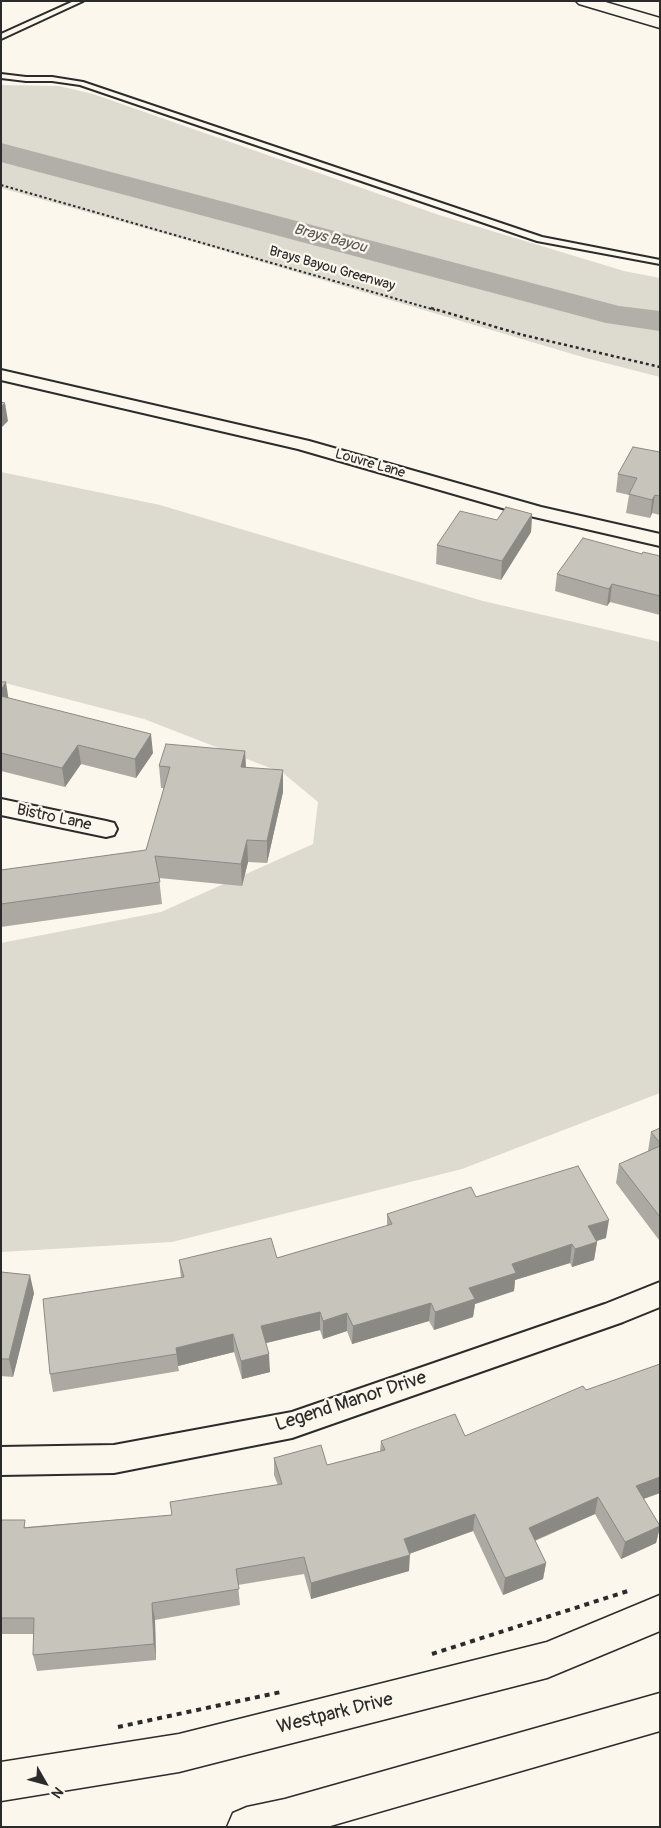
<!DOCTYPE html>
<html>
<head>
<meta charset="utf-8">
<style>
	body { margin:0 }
	#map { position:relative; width:661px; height:1828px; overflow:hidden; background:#fbf7ec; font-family:Pangolin,sans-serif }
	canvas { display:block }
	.frame { position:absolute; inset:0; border:2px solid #2b2b2b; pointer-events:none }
	.north { position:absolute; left:20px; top:1758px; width:50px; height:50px; -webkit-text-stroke:4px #fbf7ec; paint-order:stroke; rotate:128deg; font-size:14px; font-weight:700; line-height:20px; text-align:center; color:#2b2b2b }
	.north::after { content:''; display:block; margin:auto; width:18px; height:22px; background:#2b2b2b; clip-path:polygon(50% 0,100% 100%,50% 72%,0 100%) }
</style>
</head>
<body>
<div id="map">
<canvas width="661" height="1828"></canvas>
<div class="frame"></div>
<div class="north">N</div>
</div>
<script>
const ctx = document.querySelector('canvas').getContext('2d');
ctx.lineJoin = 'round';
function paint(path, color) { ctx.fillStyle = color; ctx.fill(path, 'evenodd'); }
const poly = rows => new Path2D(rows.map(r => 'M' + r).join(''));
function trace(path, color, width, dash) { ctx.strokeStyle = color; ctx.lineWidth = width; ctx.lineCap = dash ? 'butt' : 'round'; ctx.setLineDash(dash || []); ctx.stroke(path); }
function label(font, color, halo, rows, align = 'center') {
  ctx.font = font + ' Pangolin,sans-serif'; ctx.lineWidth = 4.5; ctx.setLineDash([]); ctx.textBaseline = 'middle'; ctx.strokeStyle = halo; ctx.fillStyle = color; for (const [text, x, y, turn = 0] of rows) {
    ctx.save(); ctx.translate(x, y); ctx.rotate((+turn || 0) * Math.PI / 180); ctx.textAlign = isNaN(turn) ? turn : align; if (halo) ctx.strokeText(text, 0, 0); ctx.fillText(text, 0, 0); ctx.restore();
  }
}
const green = poly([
	[1,85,59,86,93,94,439,215,624,271,660,278,660,377,586,358,197,243,1,188],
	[1,472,160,505,483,601,660,642,660,1093,462,1169,172,1242,1,1252,1,943,161,912,313,844,318,802,283,773,144,719,1,682]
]);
const river = poly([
	[1,143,619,306,660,311,660,331,606,323,1,162,1,143]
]);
const pathFar2 = poly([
	[1,185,435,310]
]);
const pathFar1 = poly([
	[431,308,523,335,660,367]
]);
const path = poly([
	[432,1654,631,1590],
	[118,1727,281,1692]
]);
const service = poly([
	[74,1,83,1,1,39,1,34,74,1],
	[1,74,26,77,52,77,83,82,542,237,660,260,660,264,537,241,80,85,52,81,26,81,1,78,1,74]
]);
const minor = poly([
	[1,370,309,441,541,507,660,534,660,546,530,516,298,449,1,380,1,370],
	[1,799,106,821,114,823,117,829,114,835,106,837,1,815,1,799],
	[660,1282,660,1307,623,1322,292,1438,114,1473,1,1475,1,1447,114,1445,292,1412,605,1304,660,1282]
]);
const secondary = poly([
	[576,1,602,1,660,18,660,28,579,4,576,1],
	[660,1595,660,1631,547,1678,179,1772,1,1801,1,1762,179,1734,547,1642,660,1595],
	[660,1693,660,1731,327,1827,227,1827,233,1813,247,1807,285,1799,660,1693]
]);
const wall = poly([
	[660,452,660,515,652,513,650,518,626,513,629,495,616,492,618,474],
	[532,514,531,532,501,580,436,564,437,545,497,520],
	[660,556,660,615,610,602,607,606,555,591,557,574],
	[1,682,8,698,153,753,136,778,81,764,65,787,1,771],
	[245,751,246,767,283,792,267,863,248,862,242,886,159,878,162,904,1,927,1,870,146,850,164,788,161,788,159,766],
	[660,1128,660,1240,659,1240,616,1183,619,1164,648,1151,651,1132],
	[476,1197,606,1238,597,1241,597,1242,594,1260,572,1267,570,1263,515,1280,514,1291,475,1304,473,1317,434,1330,429,1321,352,1344,347,1331,323,1339,320,1330,266,1343,270,1372,242,1379,234,1352,178,1366,179,1371,53,1392,50,1374,181,1278,179,1260,277,1258,387,1226,387,1214],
	[1,1272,34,1293,13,1377,1,1376],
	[660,1364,660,1493,643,1499,660,1526,660,1528,656,1543,621,1559,595,1514,535,1541,546,1563,543,1579,503,1595,473,1531,409,1554,409,1571,311,1599,304,1574,238,1585,240,1605,155,1620,156,1660,37,1671,33,1655,34,1634,1,1634,1,1520,26,1527,172,1515,278,1485,274,1475,274,1458,327,1465,380,1451,381,1441,465,1436]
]);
const shadedWall = poly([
	[5,403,8,421,1,428,1,407],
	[655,495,652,513,650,518,652,500],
	[532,514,531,532,501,580,502,561],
	[612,584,610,602,607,606,609,589],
	[6,682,9,702,1,714,1,690],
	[151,734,153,753,136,778,135,759],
	[78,745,81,764,65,787,62,768],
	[245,751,246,773,241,767],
	[283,770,283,792,267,863,267,841],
	[247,840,248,862,242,886,241,864],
	[609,1220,606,1238,586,1244,588,1226],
	[597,1242,594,1260,572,1267,575,1249],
	[572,1244,570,1263,515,1280,514,1291,475,1304,473,1317,434,1330,435,1312,469,1288,512,1264],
	[30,1275,34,1293,13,1377,9,1359],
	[431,1303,429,1321,352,1344,353,1326],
	[320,1312,320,1330,262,1344,261,1326],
	[347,1313,347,1331,323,1339,323,1321],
	[233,1334,234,1352,178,1366,176,1348],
	[269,1354,270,1372,242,1379,241,1361],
	[660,1477,660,1493,632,1503,636,1486],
	[598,1497,595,1514,526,1544,529,1528],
	[475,1514,473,1531,403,1556,404,1539],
	[660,1526,656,1543,621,1559,625,1542],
	[410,1555,409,1571,311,1599,311,1583],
	[546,1563,543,1579,503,1595,505,1578],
	[152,1603,155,1620,156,1660,154,1644]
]);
const building = poly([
	[1,402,5,403,1,407,1,402],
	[633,447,660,452,660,496,655,495,652,500,629,494,637,478,618,474,633,447],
	[506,507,532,514,502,561,437,545,460,511,497,520,506,507],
	[583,538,642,554,643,552,660,556,660,596,612,584,609,589,557,574,583,538],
	[1,682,6,682,1,690,1,682],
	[1,696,151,734,135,759,78,745,62,768,1,753,1,696],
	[166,744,245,751,241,767,283,770,267,841,247,840,241,864,155,856,160,882,1,904,1,870,146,850,170,767,159,766,166,744],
	[660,1128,660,1143,651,1132,660,1128],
	[660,1146,660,1217,619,1164,660,1146],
	[578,1166,609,1220,588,1226,597,1242,575,1249,572,1244,512,1264,516,1273,469,1288,475,1299,435,1312,431,1303,353,1326,347,1313,323,1321,320,1312,261,1326,269,1354,241,1361,233,1334,176,1348,177,1354,50,1374,43,1299,184,1277,179,1260,271,1238,277,1258,392,1224,387,1214,471,1187,476,1197,578,1166],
	[1,1272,30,1275,9,1359,1,1359,1,1272],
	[660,1364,660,1477,636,1486,660,1526,625,1542,598,1497,529,1528,546,1563,505,1578,475,1514,404,1539,410,1555,311,1583,304,1557,236,1569,239,1589,152,1603,154,1644,33,1655,34,1618,1,1618,1,1520,25,1520,24,1528,172,1515,170,1502,282,1484,274,1458,321,1445,327,1465,385,1450,381,1441,455,1414,465,1436,583,1386,586,1390,660,1364]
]);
const farStreetnames = [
	["Brays Bayou Greenway",332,269,16],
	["Louvre Lane",370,464,16]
];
const farWaternames = [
	["Brays Bayou",330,239,15]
];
const streetNames = [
	["Bistro Lane",54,818,12]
];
const nearStreetnames = [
	["Legend Manor Drive",351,1402,-18],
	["Westpark Drive",335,1714,-14]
];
paint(green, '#dddad0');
paint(river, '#b1afa7');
trace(service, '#2b2b2b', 4);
trace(minor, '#2b2b2b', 4);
trace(secondary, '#2b2b2b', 3);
trace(pathFar2, '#2b2b2b', 2, [2.5, 2.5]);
trace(pathFar1, '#2b2b2b', 2.5, [3, 3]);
trace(path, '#2b2b2b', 4, [5, 5]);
paint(service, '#fbf7ec');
paint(minor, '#fbf7ec');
paint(secondary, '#fbf7ec');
paint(wall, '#aba9a2');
paint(shadedWall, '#8b8984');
paint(building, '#c7c4bc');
trace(building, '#8b8984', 1);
label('14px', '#2b2b2b', '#fbf7ec', farStreetnames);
label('italic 15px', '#5a5956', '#fbf7ec', farWaternames);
label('16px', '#2b2b2b', '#fbf7ec', streetNames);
label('19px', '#2b2b2b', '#fbf7ec', nearStreetnames);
</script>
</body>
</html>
